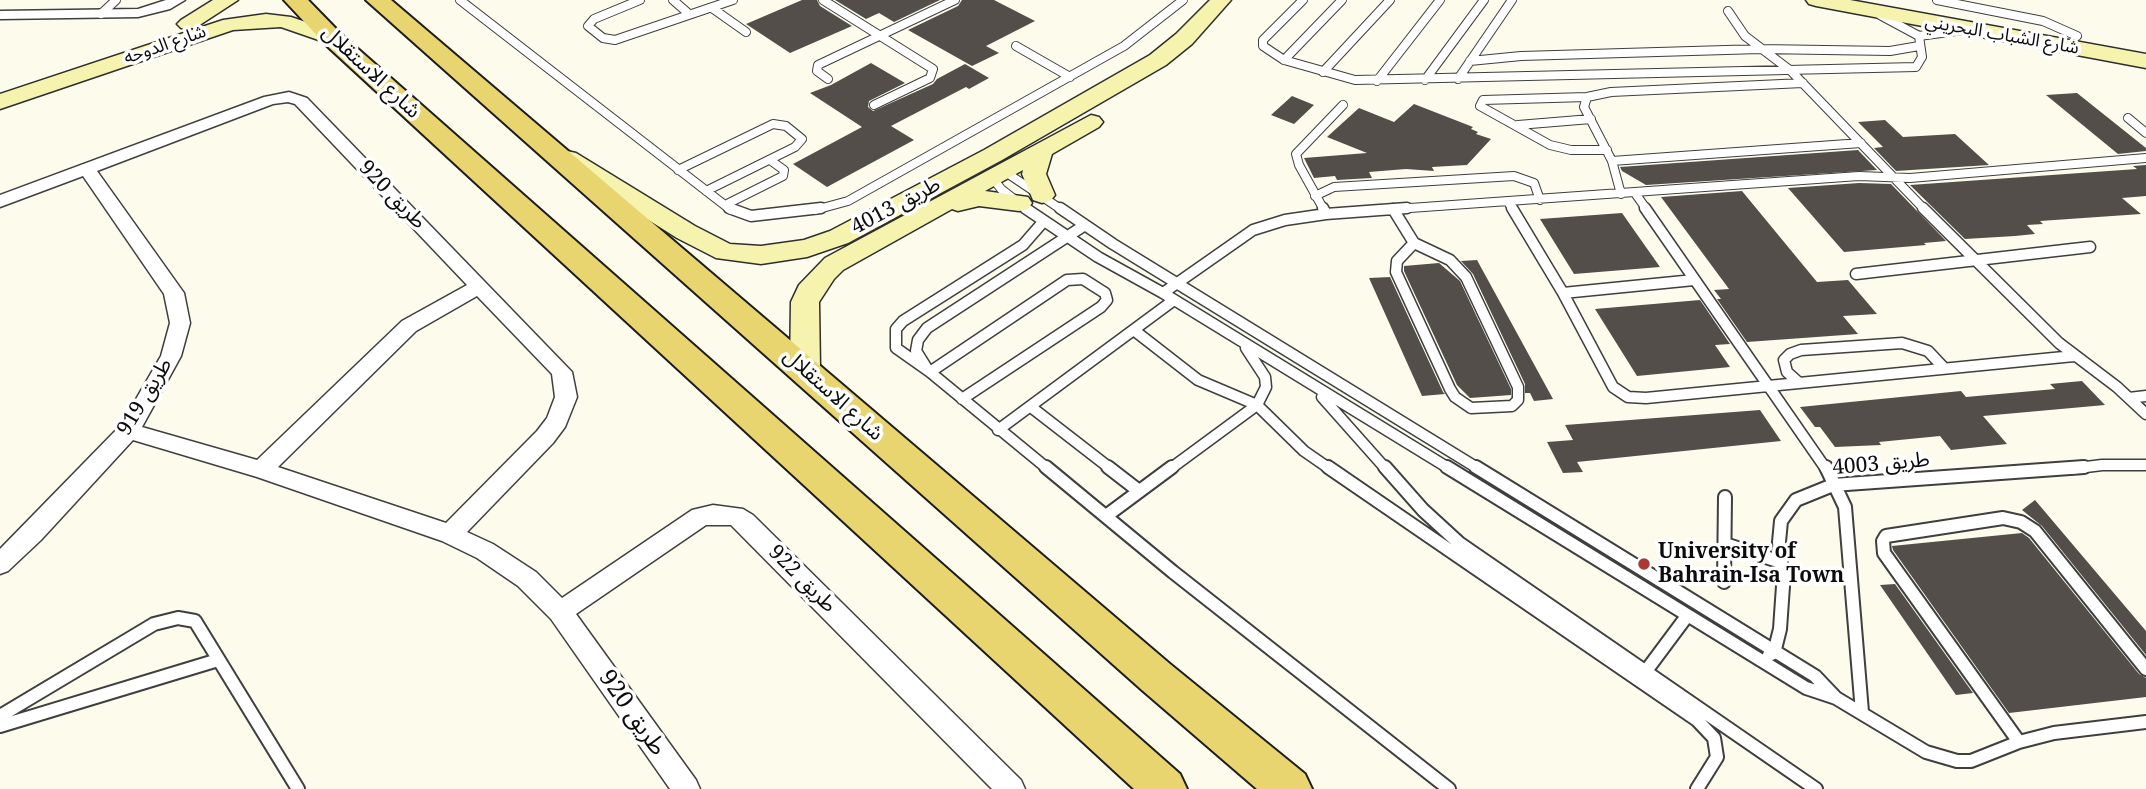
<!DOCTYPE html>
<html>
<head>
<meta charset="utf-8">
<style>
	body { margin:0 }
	canvas { display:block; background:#fdfbec }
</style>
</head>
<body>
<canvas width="2146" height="789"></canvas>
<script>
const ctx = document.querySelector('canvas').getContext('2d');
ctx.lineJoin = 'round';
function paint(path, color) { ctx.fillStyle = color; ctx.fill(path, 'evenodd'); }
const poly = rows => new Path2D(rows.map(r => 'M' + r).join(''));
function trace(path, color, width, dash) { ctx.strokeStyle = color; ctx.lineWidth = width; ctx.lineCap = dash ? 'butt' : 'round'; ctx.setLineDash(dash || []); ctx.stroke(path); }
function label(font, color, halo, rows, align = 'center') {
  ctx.font = font + ' "Noto Serif","Noto Sans Arabic",serif'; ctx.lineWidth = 7; ctx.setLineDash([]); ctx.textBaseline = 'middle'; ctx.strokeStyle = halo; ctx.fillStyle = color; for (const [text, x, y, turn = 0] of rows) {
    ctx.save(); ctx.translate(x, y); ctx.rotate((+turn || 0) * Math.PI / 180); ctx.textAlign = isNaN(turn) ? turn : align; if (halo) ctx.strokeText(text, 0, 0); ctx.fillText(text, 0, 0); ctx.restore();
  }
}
const building = poly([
	[802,0,817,0,820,6,852,26,790,53,746,24],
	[835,0,940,0,894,22,879,13,866,19],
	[962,0,994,0,1035,21,986,46,999,53,972,66,908,30,958,6],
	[871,63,905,83,869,101,868,107,873,111,933,84,937,79,965,64,989,78,969,89,966,87,891,126,914,140,827,187,793,164,862,127,810,93,831,85],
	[2077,93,2146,148,2146,151,2118,154,2046,95],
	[1292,96,1314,105,1294,124,1271,115],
	[1414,104,1473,127,1471,129,1478,132,1476,134,1491,139,1467,165,1432,167,1434,171,1406,169,1369,172,1372,178,1337,180,1335,176,1314,178,1304,158,1367,153,1327,137,1359,108,1394,122],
	[1885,120,1903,137,1955,134,1989,165,1896,171,1874,148,1883,147,1858,122],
	[1858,150,1877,170,1646,185,1622,171,1620,167],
	[2146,165,2146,196,2122,198,2141,214,2040,221,2043,224,2027,225,2035,234,2015,236,1965,239,1910,185,2137,169,2133,166],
	[1859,183,1891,184,1946,241,1924,243,1926,245,1844,252,1788,188],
	[1742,191,1817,282,1848,280,1877,314,1843,316,1858,334,1747,342,1717,299,1721,299,1714,290,1729,289,1661,197],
	[1622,213,1660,267,1574,274,1540,219],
	[1477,260,1553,399,1534,401,1530,393,1525,393,1525,384,1473,274,1461,261],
	[1439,263,1460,281,1511,389,1511,395,1470,398,1457,385,1404,271,1404,266],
	[1390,277,1443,392,1445,394,1422,396,1369,278],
	[1700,300,1730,344,1715,345,1730,367,1637,376,1595,309],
	[2082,381,2105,405,1983,416,2007,444,1951,450,1940,436,1879,442,1881,445,1835,447,1820,427,1815,427,1800,407,1961,391,1966,397,2055,389,2050,384],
	[1760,410,1781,441,1577,462,1583,472,1563,473,1547,442,1573,440,1565,425],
	[2035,500,2146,631,2146,655,2042,526,2022,510],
	[2022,533,2029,538,2139,674,2146,678,2146,697,2009,713,1893,550,1892,546],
	[1895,584,1973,693,1956,695,1880,585]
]);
const laneFar2 = poly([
	[460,0,731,210],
	[640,0,594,19,588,26,603,38,615,40,733,0],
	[673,0,689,14],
	[823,0,933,69,930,78,874,105],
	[1303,0,1263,40,1263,46,1284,60,1355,80,1916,67,1922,57,1919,36],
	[1937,0,2043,21,2077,36],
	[712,8,746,32],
	[1728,11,1745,36,1791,71,1925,210],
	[101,14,116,0],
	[1880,15,1919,36,1963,30],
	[1016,46,1070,77],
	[1284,60,1342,0],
	[1470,61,1521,56,1760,49,1890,51,1919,46],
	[1323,72,1390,0],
	[828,79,817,71,818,65,955,0],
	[1458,79,1512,0],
	[1425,80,1484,0],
	[1377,81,1440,0],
	[1587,97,1483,100,1480,106,1550,145,1571,150,1607,150],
	[2128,118,2146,133],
	[1518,125,1591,119],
	[1612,161,1861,143],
	[678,170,773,124,786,126,802,139,795,147,706,191],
	[1004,171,1062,210],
	[992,177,1001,189,1028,210],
	[1635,193,1647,210],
	[1621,194,1612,161,1584,107,1587,97,1611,92,1803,83],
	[1315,196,1334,187,1514,176,1534,183,1540,200],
	[1508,202,1513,210],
	[725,205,783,176,784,170,770,160],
	[815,210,848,201,1124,46,1183,0],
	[1324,210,1299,165,1296,154,1343,105],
	[1382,210,1859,176,1910,178,2146,158]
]);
const laneFar1 = poly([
	[729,208,751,216,821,208],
	[1025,208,1098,257,1163,293,1450,469],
	[1060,208,1113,244,1479,469],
	[1323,208,1326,214],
	[1512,208,1563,293,1613,387,1628,397,1646,398,2074,356],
	[1645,208,1826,469],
	[1923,208,2059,343,2117,387,2146,414],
	[1393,209,1414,243],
	[1043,222,1023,245,903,321,896,329,896,348,930,372,1048,469],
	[1414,243,1450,260,1466,277,1518,387,1518,400,1512,406,1471,408,1455,397,1450,389,1396,272,1397,261,1414,243],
	[1856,274,2090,247],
	[1163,293,1253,230,1285,220,1326,214,1407,208],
	[1563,293,1694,280],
	[1135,331,1198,380,1257,405,1304,451,1330,469],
	[926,367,916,351,918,340,927,328,1085,225],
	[930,372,1067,280,1083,279,1105,293,1107,300,1101,307,962,399],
	[1797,381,1787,372,1784,360,1790,354,1801,350,1902,343,1928,351,1944,368],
	[1322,397,1386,469],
	[2129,398,2146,396],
	[1031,407,1111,469],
	[998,430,1174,300],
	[1170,469,1257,405,1266,387,1265,377,1246,348],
	[2070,469,2102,465,2146,465]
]);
const lane = poly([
	[1046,467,1173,572,1449,789],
	[1108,467,1139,491],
	[1328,467,1697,720,1714,738,1717,757,1697,789],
	[1385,467,1423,510,1459,543,1816,789],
	[1447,467,1806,688,1836,698,1926,752,1957,761,1971,761,2019,742,2054,733,2146,722],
	[1476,467,1815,676,1836,698],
	[1826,467,1845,507,1862,712],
	[1106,516,1172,467],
	[1725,544,1781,562],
	[1724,582,1725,497],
	[1769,655,1774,653,1780,629,1783,586,1779,542,1781,521,1796,500,1833,485,2084,467],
	[1646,671,1687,616],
	[0,716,154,624,178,618,195,621,298,789],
	[0,726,218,660],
	[2019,742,1884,553,1883,541,1886,536,2003,518,2021,522,2035,531,2146,669]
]);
const street = poly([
	[166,0,185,0,170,9,138,17,0,19,0,11,138,9,166,0],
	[289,92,307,98,572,372,577,397,565,427,553,443,467,532,493,544,536,572,562,598,692,510,713,505,743,509,753,515,1021,780,1025,789,992,789,731,525,706,525,576,614,696,780,700,789,670,789,551,619,518,586,477,558,442,541,257,477,133,440,41,540,8,571,0,574,0,549,121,425,161,356,170,323,164,294,83,176,0,207,0,195,264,97,289,92],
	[288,102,295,104,467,285,402,321,257,460,142,427,181,356,190,323,184,293,97,171,273,104,288,102],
	[477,296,552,374,555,397,547,418,537,431,446,523,278,467,416,331,477,296]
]);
const secondary = poly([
	[213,0,238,0,195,28,181,28,177,24,181,20,213,0],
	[1210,0,1231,0,1192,44,1166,65,1002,160,848,243,807,257,761,264,716,258,677,238,558,163,555,158,558,153,567,151,576,153,695,226,730,244,761,246,804,240,830,231,984,150,1150,55,1176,34,1210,0],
	[1806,0,1850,0,2146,54,2146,68,1816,6,1809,4,1806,0],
	[266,14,291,17,341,34,344,39,341,44,333,45,281,27,233,30,0,109,0,94,223,20,266,14],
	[1091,115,1099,117,1103,122,1099,127,1052,154,1046,174,1055,195,1051,200,1042,203,1033,200,1022,174,1023,170,985,191,1028,197,1032,203,1028,209,1019,211,979,206,958,211,952,209,843,270,834,279,819,302,820,369,815,376,805,379,795,376,790,369,791,302,799,285,825,258,1091,115]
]);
const primary = poly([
	[284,0,308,0,341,34,1180,774,1187,789,1134,789,325,44,284,0],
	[366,0,391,0,1170,664,1305,774,1312,789,1257,789,1142,690,366,0]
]);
const markers = [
	[1644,564,7,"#ab3834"]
];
const farStreetnames = [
	["شارع الشباب البحريني",2002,35,10],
	["شارع الدوحه",165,45,-19]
];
const streetNames = [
	["شارع الاستقلال",371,72,43],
	["طريق 920",392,195,46],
	["طريق 4013",896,206,-28],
	["شارع الاستقلال",833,395,42],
	["طريق 919",145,397,-59],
	["طريق 4003",1881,464,-5],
	["طريق 922",802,579,45]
];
const poiNames = [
	["University of",1658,552],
	["Bahrain-Isa Town",1658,576]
];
const nearStreetnames = [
	["طريق 920",632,713,55]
];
paint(building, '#534e49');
trace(laneFar2, '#3f3f3f', 10);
trace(laneFar1, '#3f3f3f', 13);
trace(lane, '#3f3f3f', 16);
trace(street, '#3f3f3f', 3);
trace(secondary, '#2e2e2e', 3);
trace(primary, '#1d1d1d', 4);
trace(laneFar2, '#fff', 8);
trace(laneFar1, '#fff', 10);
trace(lane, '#fff', 12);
paint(street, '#fff');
paint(secondary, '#f6f3ae');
paint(primary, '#e9d570');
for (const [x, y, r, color] of markers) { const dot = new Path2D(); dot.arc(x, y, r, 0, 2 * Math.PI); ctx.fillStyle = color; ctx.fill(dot); trace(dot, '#fff', 2.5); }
label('18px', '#0c0c0c', '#fff', farStreetnames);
label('21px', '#0c0c0c', '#fff', streetNames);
label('bold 21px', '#0c0c0c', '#fff', poiNames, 'left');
label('24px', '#0c0c0c', '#fff', nearStreetnames);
</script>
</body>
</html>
